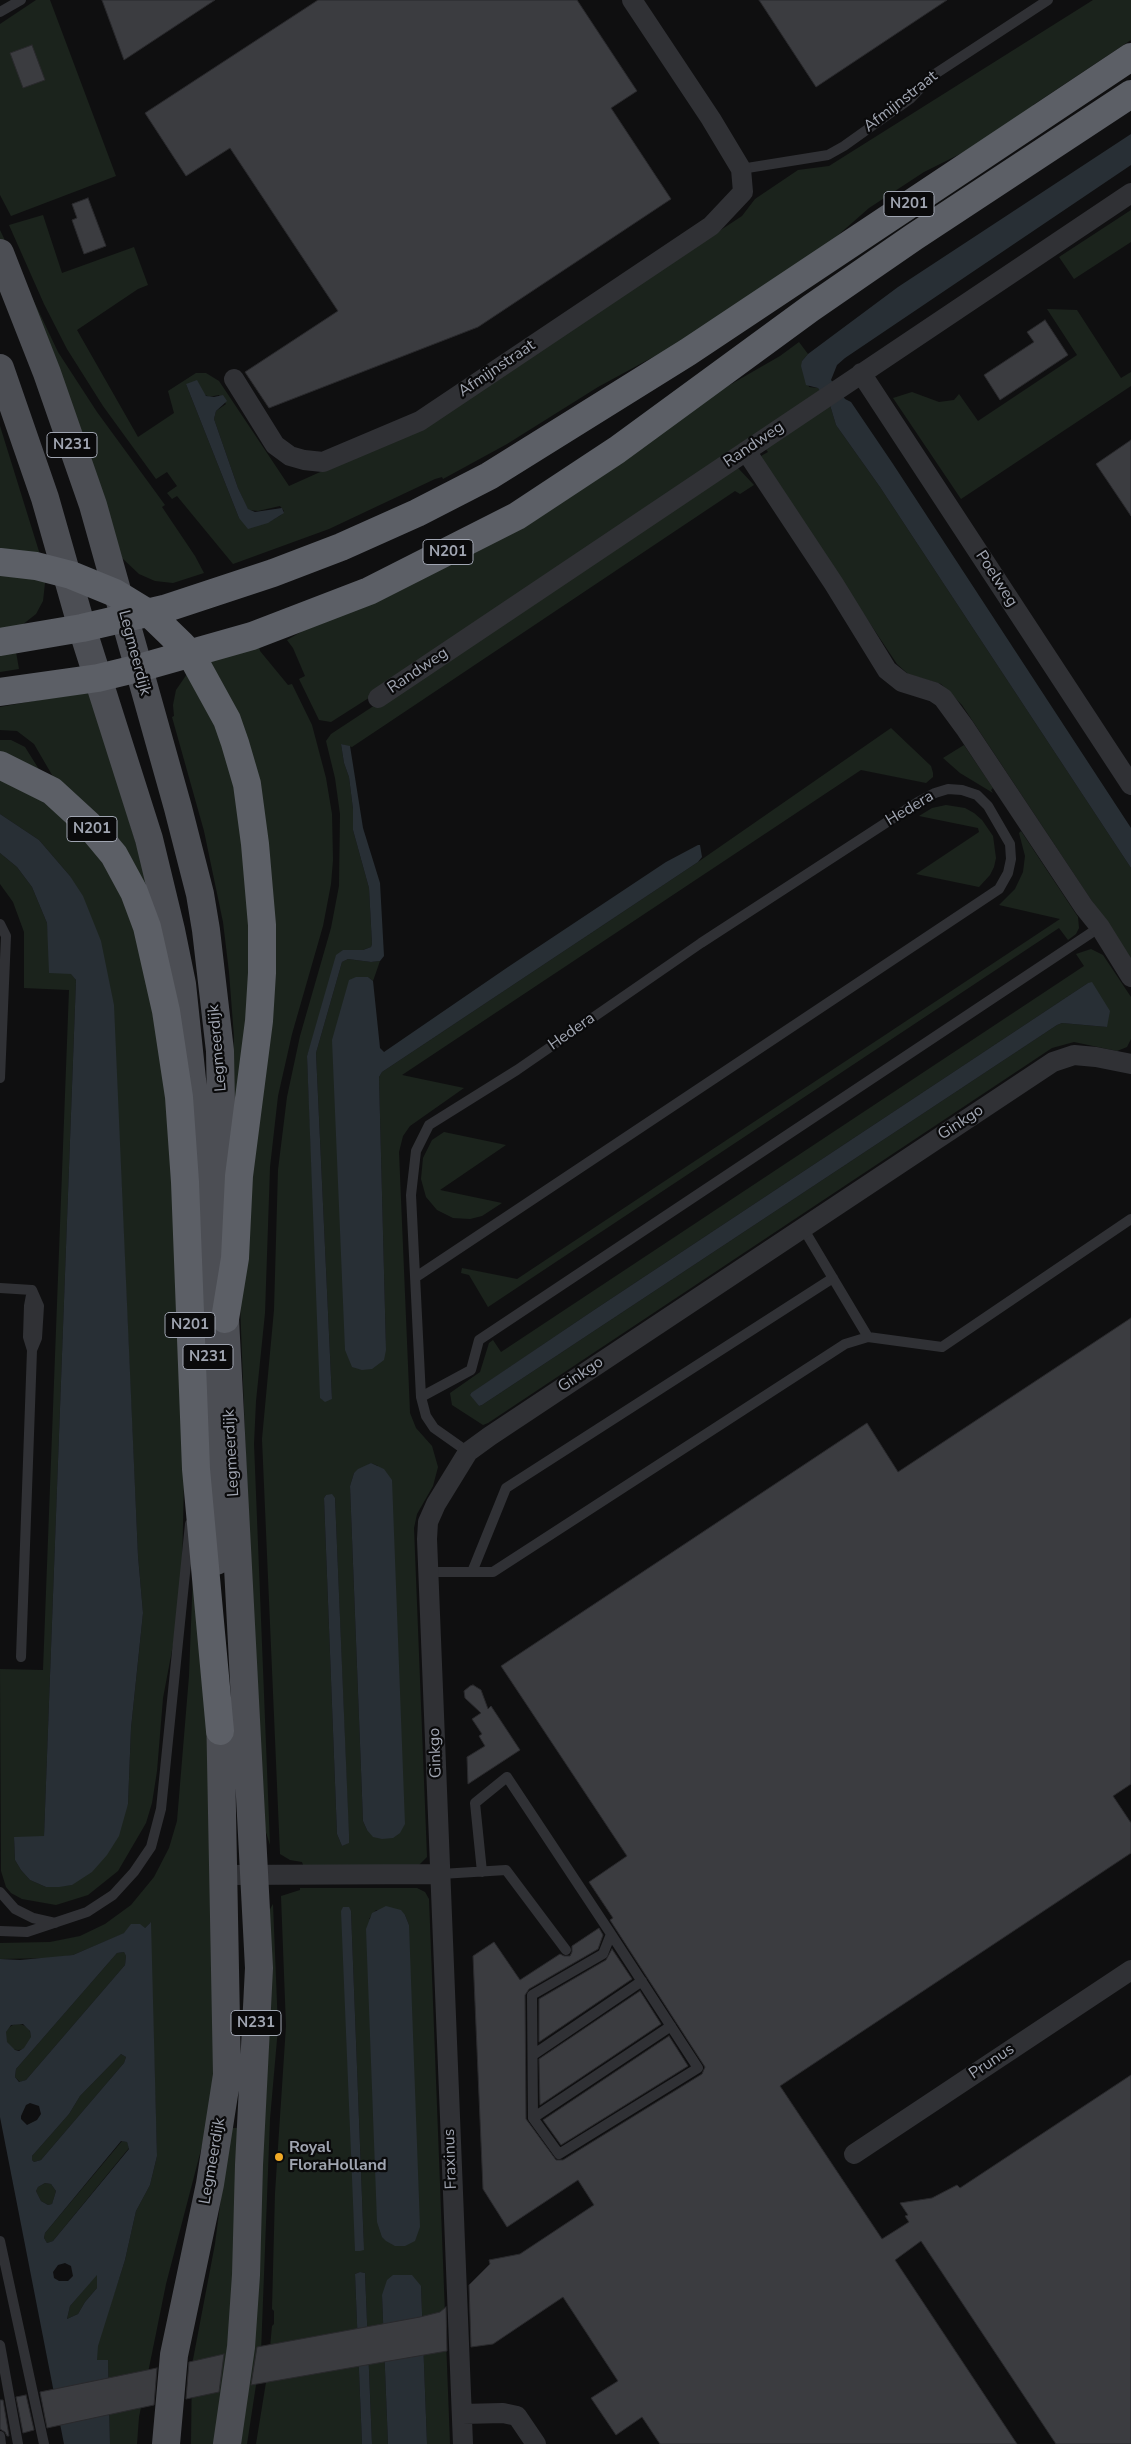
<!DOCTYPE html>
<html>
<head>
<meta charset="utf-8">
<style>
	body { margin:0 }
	canvas { display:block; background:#0f0f10 }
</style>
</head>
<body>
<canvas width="1131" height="2444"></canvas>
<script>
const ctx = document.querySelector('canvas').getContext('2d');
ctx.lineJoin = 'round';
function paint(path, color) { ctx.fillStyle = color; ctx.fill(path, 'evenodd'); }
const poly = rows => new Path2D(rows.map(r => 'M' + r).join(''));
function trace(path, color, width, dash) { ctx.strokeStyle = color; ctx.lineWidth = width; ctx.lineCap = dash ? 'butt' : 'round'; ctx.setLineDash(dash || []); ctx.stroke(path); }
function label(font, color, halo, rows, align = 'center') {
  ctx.font = font + ' "Nunito Sans",sans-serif'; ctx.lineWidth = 4.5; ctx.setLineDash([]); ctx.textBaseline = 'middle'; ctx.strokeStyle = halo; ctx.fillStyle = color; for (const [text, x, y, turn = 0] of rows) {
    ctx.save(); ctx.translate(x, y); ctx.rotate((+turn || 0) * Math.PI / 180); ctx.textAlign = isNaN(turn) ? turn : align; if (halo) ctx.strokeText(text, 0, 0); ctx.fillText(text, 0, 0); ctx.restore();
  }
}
const green = poly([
	[36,0,50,0,116,176,11,216,0,195,0,24],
	[1093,0,1131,0,1131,40,1033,105,1033,110,986,141,924,172,869,208,820,251,688,338,598,387,507,444,443,479,442,477,435,479,329,529,233,564,177,496,172,499,167,493,177,486,167,472,156,479,103,406,67,349,44,304,9,225,43,215,62,273,134,247,148,285,138,289,77,330,138,437,174,413,168,391,196,373,206,373,219,381,289,486,427,424,742,216,755,199,798,170,829,166],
	[186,384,209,397,219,395,226,404,216,411,214,419,238,488,248,510,258,511,280,506,284,511,281,515,269,522,239,518],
	[1131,210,1131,242,1074,279,1059,257],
	[0,230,58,352,97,412,165,505,162,507,195,556,204,573,173,583,155,581,139,574,122,558,0,242],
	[1047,309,1077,310,1121,378,1131,372,1131,386,961,499,893,398,912,392,939,402,954,400,959,394,978,421,1077,355],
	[799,342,808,354,802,361,809,387,818,388,821,391,375,694,331,722,319,720,299,679,305,676,293,648,287,640,780,356],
	[830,405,836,425,880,487,1131,868,1131,960,962,705,941,684,908,674,897,664,765,466,761,456,768,452,765,448],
	[0,426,46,574,43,601,36,614,22,625,0,632],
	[737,467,754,485,740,494,735,491,352,747,341,744,344,763,349,777,353,809,353,830,369,888,372,944,371,947,363,950,343,950,307,1056,322,1400,332,1399,316,1053,342,962,348,959,371,962,380,961,373,981,368,977,356,977,386,1350,379,1077,382,1072,698,862,891,728,931,766,933,773,933,777,926,783,861,770,402,1075,464,1088,410,1126,403,1136,399,1152,410,1413,416,1428,432,1446,438,1467,433,1486,417,1514,414,1528,427,1857,419,1865,303,1865,302,1862,290,1860,280,1854,262,1439,274,1310,278,1170,287,1097,300,1036,331,928,339,886,340,814,335,778,326,741,331,734],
	[371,1463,378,1466,367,1830,363,1821,350,1486,354,1473],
	[326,1495,335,1498,349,1842,342,1846,337,1834,324,1498],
	[259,646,260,651,288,685,292,684,312,725,326,778,332,814,333,860,331,884,323,926,292,1034,278,1096,270,1167,265,1313,256,1401,254,1444,270,1845,263,1823,260,1823,240,1303,245,1177,261,1057,266,997,267,932,264,882,253,795,247,765,231,715,234,713,221,690,211,676,198,684,216,722,219,721,235,772,247,831,254,898,255,959,251,1040,233,1172,231,1173,228,1171,227,1139,234,1037,229,972,223,922,204,831,172,717,174,716,173,705,176,690,187,674,201,666,201,664],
	[16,652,19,669,0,672,0,654],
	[89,691,146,876,154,905,62,792,34,744,17,731,0,730,0,707],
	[0,740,11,740,25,747,45,779,0,758],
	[964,745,993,788,991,790,993,793,960,773,943,758],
	[0,772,61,808,127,894,173,1070,184,1480,182,1568,176,1629,163,1698,157,1771,152,1803,146,1823,118,1871,88,1895,56,1905,22,1899,11,1893,6,1887,1,1871,0,1669,43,1670,69,990,24,988,24,932,13,902,0,884,0,853,17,867,32,887,47,923,49,943,76,980,44,1837,14,1837,15,1860,21,1870,30,1880,46,1887,72,1885,128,1804,131,1728,143,1613,138,1556,118,1115,70,876,39,840,0,814],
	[946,805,965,808,974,813,982,820,993,836,996,858,994,867,990,875,979,887,916,874,979,832,978,828,919,816,932,808],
	[1021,831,1078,917,1079,928,1076,934,1068,940,1059,928,488,1307,469,1275,461,1273,462,1268,517,1279,1060,919,999,905,1015,889,1023,872,1025,856,1019,833],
	[1091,949,1103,955,1131,997,1131,1039,1127,1047,1117,1051,1074,1042,1052,1048,488,1423,483,1425,452,1405,450,1393,480,1372,489,1343,493,1340,501,1352,1084,966,1076,954],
	[1088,983,1107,1027,1062,1023,1057,1025,482,1405,479,1406,470,1394,594,1310],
	[444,1132,506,1145,440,1190,502,1203,482,1216,470,1219,453,1218,437,1210,426,1197,421,1179,423,1158,432,1140],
	[193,1573,209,1675,216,2074,203,2142,166,2284,139,2417,137,2444,110,2444,108,2360,97,2360,97,2346,125,2260,136,2211,150,2185,157,2156,150,1923,145,1928,125,1933,73,1955,53,1958,0,1959,0,1943,50,1942,80,1936,105,1924,131,1905,154,1877,169,1848,177,1821,189,1676],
	[300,1888,417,1888,425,1892,429,1899,450,2444,427,2444,421,2286,382,2295,388,2444,372,2444,365,2273,360,2272,355,2274,362,2444,256,2444,268,2370,272,2326,274,2324,274,2311,272,2309,275,2193,286,2026,281,1896,300,1890],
	[343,1907,351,1911,364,2250],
	[376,1910,405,1915,409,1925,369,1919],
	[273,1904,278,2028,270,2119,261,2352,247,2444,236,2444,269,1911],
	[124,1952,126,1956,125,1965,26,2080,20,2082,15,2077,16,2069,117,1953],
	'5 2037a13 13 0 1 1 26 0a13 13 0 1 1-26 0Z',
	[121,2054,126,2057,124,2063,41,2160,34,2162,32,2160,32,2156,69,2114,80,2096],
	[230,2128,241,2128,232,2312,215,2444,191,2444,192,2365,215,2244],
	[122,2141,127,2142,129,2148,53,2241,47,2243,44,2238,45,2233],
	[45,2183,51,2184,56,2191,52,2204,48,2205,41,2201,36,2191,38,2187],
	[97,2274,97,2288,85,2302,78,2314,67,2319,70,2306]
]);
const water = poly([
	[1131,134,1131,165,845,358,837,365,831,380,845,399,851,402,893,464,1131,828,1131,868,880,487,836,425,830,405,818,388,806,385,801,366,802,361,808,354,898,287],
	[197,380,206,396,214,397,223,395,227,401,216,411,214,419,238,488,248,509,255,512,282,508,284,513,268,523,248,529,239,518,186,384],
	[341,744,350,746,363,828,380,883,384,956,380,961,371,962,348,959,342,962,316,1053,332,1399,325,1402,320,1398,307,1056,336,955,343,950,363,950,371,947,372,944,369,888,353,830,353,809,349,777,344,763],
	[0,814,39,840,70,876,83,896,101,941,114,1005,138,1556,143,1613,131,1728,128,1804,119,1836,107,1855,92,1872,72,1885,59,1887,46,1887,30,1880,21,1870,15,1860,14,1837,44,1836,76,980,71,974,49,973,47,923,32,887,17,867,0,853],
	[698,845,700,845,702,857,698,862,382,1072,379,1077,386,1350,384,1360,372,1369,362,1370,352,1367,345,1350,332,1040,349,980,356,977,368,977,373,981,380,1048,384,1052,508,967,666,862],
	[1092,982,1110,1011,1107,1027,1062,1023,1057,1025,482,1405,479,1406,470,1395,471,1393,594,1310,1088,983],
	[371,1463,384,1469,392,1480,405,1824,400,1833,393,1838,382,1839,373,1837,367,1830,363,1821,350,1486,354,1473,358,1469],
	[332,1494,335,1498,349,1834,349,1843,342,1846,337,1834,324,1498,326,1495],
	[386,1906,401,1910,405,1915,409,1925,420,2227,415,2241,405,2246,395,2246,386,2241,382,2237,377,2222,366,1929,372,1913],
	[343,1907,349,1907,351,1911,364,2250,360,2251,355,2251,341,1911],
	[151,1922,157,2156,150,2185,136,2211,125,2260,98,2346,97,2360,108,2360,110,2444,64,2444,0,2117,0,1959,20,1960,73,1955,124,1933,131,1924,140,1924,145,1928],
	[124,1952,126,1956,125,1965,26,2080,19,2082,15,2077,16,2069,117,1953],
	[23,2024,30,2031,31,2037,24,2048,19,2051,15,2050,7,2042,6,2032,11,2025],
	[121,2054,126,2057,124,2063,41,2160,34,2162,32,2160,32,2156,69,2114,80,2096],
	[30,2103,39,2106,41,2114,37,2120,27,2125,21,2119,21,2116,26,2105],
	[121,2141,127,2142,129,2149,53,2241,47,2243,44,2238,45,2233],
	[45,2183,51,2184,56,2191,52,2204,48,2205,41,2201,36,2191,38,2187],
	[65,2263,71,2266,73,2276,68,2281,59,2281,54,2278,53,2272,58,2265],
	[97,2275,97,2288,85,2302,78,2314,67,2319,70,2306],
	[360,2272,365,2273,372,2444,362,2444,355,2274],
	[393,2275,412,2275,421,2286,427,2444,388,2444,382,2295,387,2280]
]);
const building = poly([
	[102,0,215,0,124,60,102,0],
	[318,0,577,0,637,91,611,108,671,199,478,327,269,408,245,372,338,311,230,148,186,176,145,113,318,0],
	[759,0,947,0,816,87,759,0],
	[32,45,45,80,23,88,10,53,32,45],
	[88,198,106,246,84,254,72,220,77,218,72,204,88,198],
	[1045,320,1068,355,1000,400,984,375,1034,342,1027,332,1045,320],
	[1131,440,1131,516,1096,464,1131,440],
	[1131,1318,1131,1784,1113,1796,1131,1823,1131,1853,780,2086,882,2239,909,2222,905,2216,908,2215,900,2203,932,2198,957,2185,960,2188,1131,2075,1131,2444,1056,2444,921,2241,895,2260,1017,2444,660,2444,642,2417,616,2435,591,2398,618,2381,563,2297,493,2344,471,2347,469,2285,490,2264,489,2260,520,2254,594,2205,578,2180,507,2227,483,2189,473,1956,494,1942,520,1980,560,1954,564,1956,570,1956,572,1952,572,1946,599,1928,603,1935,598,1949,529,1989,525,1995,526,2119,556,2160,563,2160,702,2074,705,2067,610,1920,613,1918,589,1882,627,1856,501,1666,867,1423,898,1472,1131,1318],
	[473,1685,481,1690,488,1709,491,1706,520,1750,468,1784,467,1757,485,1746,479,1736,482,1734,472,1719,481,1713,465,1698,464,1691,470,1686,473,1685],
	[612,1949,632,1979,539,2042,539,1999,606,1960,612,1949],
	[640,1991,661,2024,540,2105,539,2059,640,1991],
	[669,2036,688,2066,561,2145,543,2120,669,2036],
	[446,2307,447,2351,251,2385,257,2347,420,2317,440,2312,446,2307],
	[224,2354,219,2392,186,2399,189,2362,224,2354],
	[157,2368,154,2405,47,2428,40,2392,157,2368],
	[26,2395,34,2430,23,2433,16,2397,26,2395],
	[0,2400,3,2400,9,2436,7,2436,5,2432,0,2429,0,2400]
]);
const lane = poly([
	[0,12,21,0],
	[741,169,828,155,844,146,910,99,932,76,1048,0],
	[0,924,6,936,0,1078],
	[803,1228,868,1337],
	[416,1277,999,889,1008,873,1011,859,1010,844,988,806,977,795,962,790,948,789,935,793,918,802,701,943,517,1070,429,1125,416,1151,411,1195,421,1397,426,1416,434,1428,468,1452],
	[0,1288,32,1290,39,1306,37,1338,32,1350],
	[421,1397,471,1370,479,1340,1100,927],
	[428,1572,493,1572,845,1344,868,1337,942,1347,1131,1219],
	[472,1572,506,1488,833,1278],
	[21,1657,32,1350,28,1337,29,1306,32,1290],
	[482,1872,475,1803,507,1777,611,1934,698,2068,559,2154,533,2118,532,1995,603,1954,611,1934],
	[441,1874,506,1870,566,1950],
	[0,1892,15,1909,33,1918,55,1923],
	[0,1931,27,1932,87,1912,113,1895,134,1872,151,1847,161,1809,190,1524],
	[533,2055,642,1981],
	[533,2118,671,2026],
	[0,2241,44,2444],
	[0,2345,18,2444],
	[0,2436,1,2444]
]);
const street = poly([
	[861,373,1131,785],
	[234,379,275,445,290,456,304,460,323,462,420,421,711,226,743,192,741,169,711,119,632,0],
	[746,451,834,584,887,670,902,682,934,692,943,698,965,728,1084,907,1100,927,1131,977],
	[378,698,1131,193],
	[225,1875,441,1874],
	[854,2154,1131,1970],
	[462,2414,503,2413,517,2416,536,2444],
	[463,2444,427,1539,428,1522,436,1504,468,1452,490,1436,1053,1062,1074,1055,1096,1057,1131,1064]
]);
const primary = poly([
	[0,253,47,373,93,505,178,808,200,894,206,930,220,1051,225,1319,259,1968,249,2165,246,2275,241,2347,227,2444],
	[0,368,45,498,82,628,149,839,171,930,182,984,200,1156,216,1561],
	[166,2444,174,2355,210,2184,227,2075,220,1707]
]);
const highway = poly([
	[0,562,36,566,71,575,115,593,151,615,182,645,194,660,227,720,235,743,247,784,255,844,262,925,262,973,259,1021,239,1176,235,1258,225,1319],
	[0,642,82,628,164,609,273,573,341,547,417,513,489,476,688,352,1131,57],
	[0,692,98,678,139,668,252,636,369,591,517,516,617,450,811,308,914,237,1131,94],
	[0,765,52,791,89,825,114,855,134,892,147,927,166,1011,179,1097,185,1182,196,1469,220,1731]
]);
const markers = [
	[279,2157,5,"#f1aa26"]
];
const shields = [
	[909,204,50],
	[72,445,50],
	[448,552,50],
	[92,829,50],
	[190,1325,50],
	[208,1357,50],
	[256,2023,50]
];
const shieldNames = [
	["N201",909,204],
	["N231",72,445],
	["N201",448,552],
	["N201",92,829],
	["N201",190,1325],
	["N231",208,1357],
	["N231",256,2023]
];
const streetNames = [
	["Afmijnstraat",901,102,-38],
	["Afmijnstraat",497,369,-34],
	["Randweg",754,445,-34],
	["Poelweg",996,579,57],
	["Legmeerdijk",134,653,75],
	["Randweg",418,671,-34],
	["Hedera",910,809,-31],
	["Hedera",572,1032,-35],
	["Legmeerdijk",218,1048,-95],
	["Ginkgo",961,1123,-33],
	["Ginkgo",581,1375,-34],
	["Legmeerdijk",232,1453,-93],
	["Ginkgo",436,1753,-92],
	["Prunus",992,2062,-34],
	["Fraxinus",451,2159,-92],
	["Legmeerdijk",213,2161,-80]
];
const poiNames = [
	["Royal",289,2148],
	["FloraHolland",289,2166]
];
paint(green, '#1b231c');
paint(water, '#282f35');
paint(building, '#3b3c40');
trace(building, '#29292c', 1);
trace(lane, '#303135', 10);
trace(street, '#303135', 20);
trace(primary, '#4c4e54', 28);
trace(highway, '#5c5f66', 28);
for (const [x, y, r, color] of markers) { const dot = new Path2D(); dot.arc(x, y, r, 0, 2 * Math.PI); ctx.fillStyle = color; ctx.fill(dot); trace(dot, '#0a0a0b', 2); }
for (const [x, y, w] of shields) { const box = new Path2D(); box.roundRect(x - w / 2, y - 12.5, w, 25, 4); ctx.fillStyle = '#0a0a0b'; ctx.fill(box); trace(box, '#a0a5b1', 1); }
label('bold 15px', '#a0a5b1', null, shieldNames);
label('16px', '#a0a5b1', '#0a0a0b', streetNames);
label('bold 16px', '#a0a5b1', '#0a0a0b', poiNames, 'left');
</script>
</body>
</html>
